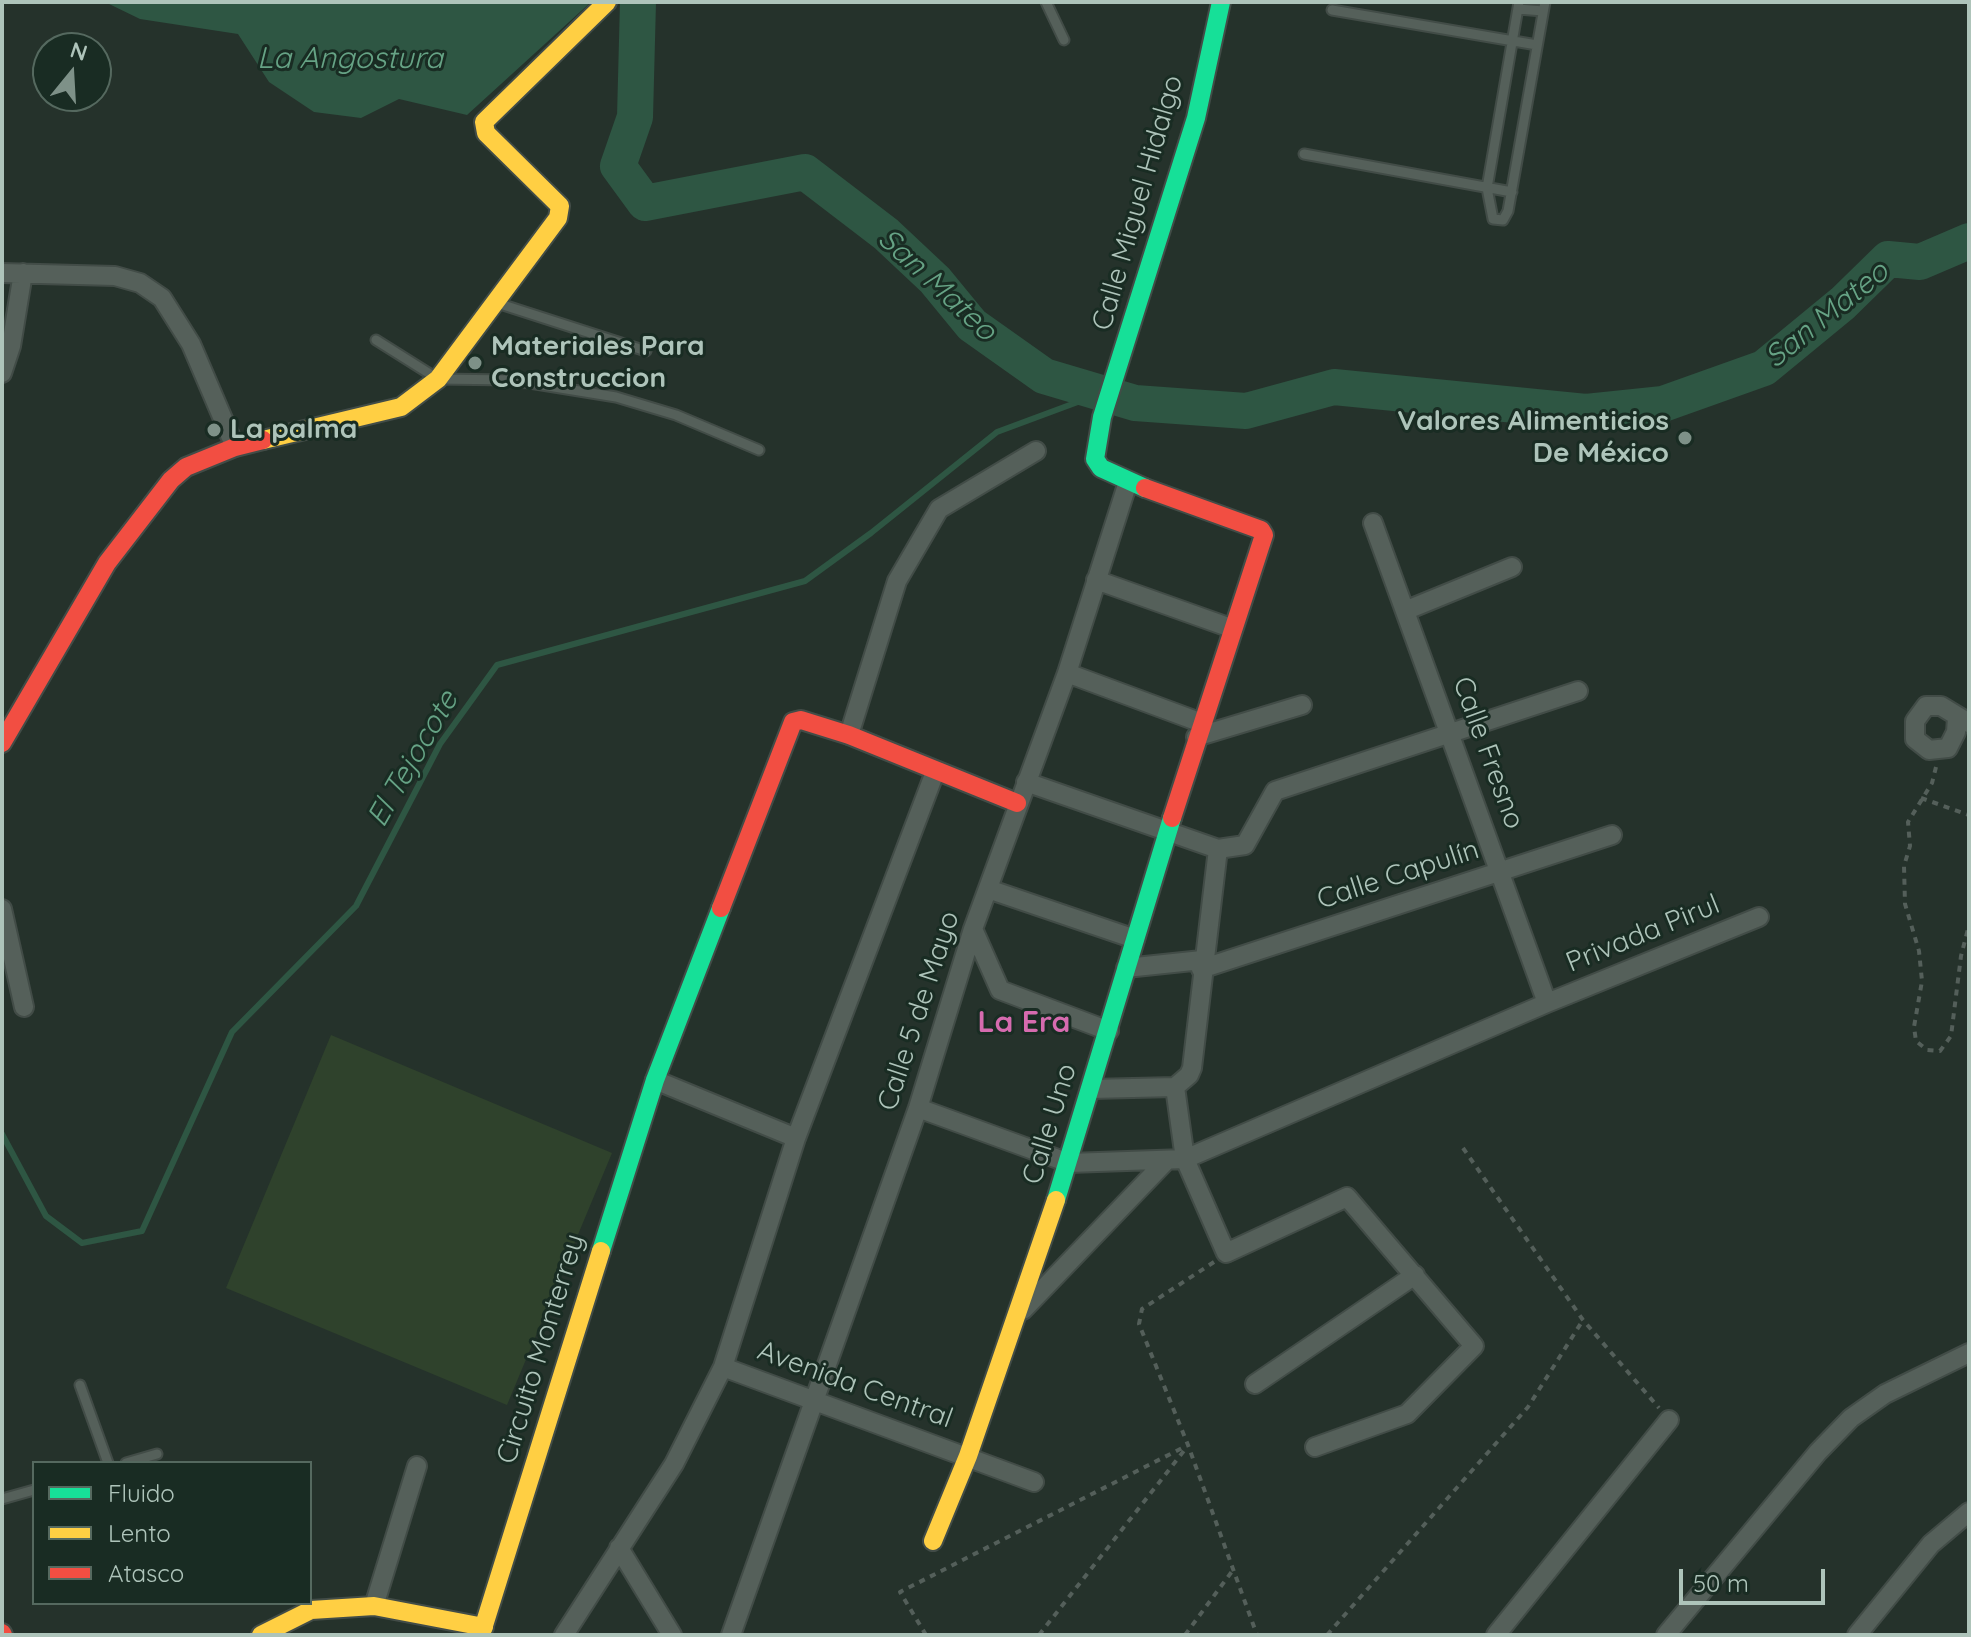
<!DOCTYPE html>
<html>
<head>
<meta charset="utf-8">
<style>
	body { margin:0 }
	#map { position:relative; width:1971px; height:1637px; overflow:hidden; background:#25322b; font-family:Quicksand,sans-serif }
	canvas { display:block }
	.frame { position:absolute; inset:0; border:4px solid #aec4ba; pointer-events:none }
	.legend { position:absolute; left:32px; top:1461px; width:280px; height:144px; box-sizing:border-box; background:#192c23; border:2px solid #55695f; margin:0; padding:10px 14px; list-style:none; font-size:24px; color:#aec4ba }
	.legend li { display:flex; align-items:center; gap:16px; height:40px }
	.legend b { width:40px; border:2px solid #55695f }
	.north { position:absolute; left:32px; top:32px; width:80px; height:80px; box-sizing:border-box; background:#192c23; border:2px solid #55695f; border-radius:50%; rotate:18deg; font-size:22px; font-weight:700; line-height:32px; text-align:center; color:#aec4ba }
	.north::after { content:''; display:block; margin:auto; width:28px; height:36px; background:#7e9188; clip-path:polygon(50% 0,100% 100%,50% 72%,0 100%) }
	.scale { position:absolute; left:1679px; top:1569px; width:146px; height:36px; box-sizing:border-box; border:4px solid #aec4ba; border-top:0; padding-left:10px; font-size:24px; line-height:28px; white-space:nowrap; color:#aec4ba; -webkit-text-stroke:6px #192c23; paint-order:stroke }
</style>
</head>
<body>
<div id="map">
<canvas width="1971" height="1637"></canvas>
<div class="frame"></div>
<ul class="legend">
<li><b style="height:10px;background:#16e098"></b>Fluido</li>
<li><b style="height:10px;background:#ffcf43"></b>Lento</li>
<li><b style="height:10px;background:#f24e42"></b>Atasco</li>
</ul>
<div class="north">N</div>
<div class="scale">50 m</div>
</div>
<script>
const ctx = document.querySelector('canvas').getContext('2d');
ctx.lineJoin = 'round';
function paint(path, color) { ctx.fillStyle = color; ctx.fill(path, 'evenodd'); }
const poly = rows => new Path2D(rows.map(r => 'M' + r).join(''));
function trace(path, color, width, dash) { ctx.strokeStyle = color; ctx.lineWidth = width; ctx.lineCap = dash ? 'butt' : 'round'; ctx.setLineDash(dash || []); ctx.stroke(path); }
function label(font, color, halo, rows, align = 'center') {
  ctx.font = font + ' Quicksand,sans-serif'; ctx.lineWidth = 6; ctx.setLineDash([]); ctx.textBaseline = 'middle'; ctx.strokeStyle = halo; ctx.fillStyle = color; for (const [text, x, y, turn = 0] of rows) {
    ctx.save(); ctx.translate(x, y); ctx.rotate((+turn || 0) * Math.PI / 180); ctx.textAlign = isNaN(turn) ? turn : align; if (halo) ctx.strokeText(text, 0, 0); ctx.fillText(text, 0, 0); ctx.restore();
  }
}
const green = poly([
	[331,1035,612,1153,507,1405,226,1288]
]);
const water = poly([
	[105,2,591,2,467,115,399,99,361,118,314,112,269,82,238,34,140,19]
]);
const stream = poly([
	[2,1134,46,1216,82,1243,142,1231,232,1032,356,906,440,744,497,665,805,581,871,533,997,432,1102,393]
]);
const river = poly([
	[638,2,635,117,618,166,645,203,805,172,886,234,935,280,972,325,1044,376,1135,403,1246,411,1334,387,1586,412,1663,404,1764,368,1843,303,1888,259,1920,262,1969,241]
]);
const path = poly([
	[1936,767,1932,783,1908,822,1910,846,1904,866,1905,904,1919,951,1922,981,1914,1027,1916,1041,1927,1050,1940,1051,1951,1036,1961,956,1969,925],
	[1921,798,1969,815],
	[1463,1148,1583,1320,1659,1408],
	[1214,1262,1142,1309,1139,1324,1188,1445,1257,1635],
	[926,1635,900,1592,1188,1445],
	[1039,1635,1187,1447],
	[1185,1635,1233,1570],
	[1327,1635,1528,1407,1583,1320]
]);
const lane = poly([
	[1046,2,1064,40],
	[1519,2,1487,188,1493,219,1503,220,1508,211,1545,2],
	[1518,9,1543,11],
	[1332,10,1537,45],
	[1304,154,1512,192],
	[497,303,646,351],
	[376,340,438,379,511,380,616,397,676,415,759,450],
	[80,1385,108,1463],
	[126,1463,157,1454],
	[2,1499,34,1490]
]);
const street = poly([
	[2,273,115,276,140,283,162,298,191,344,235,447],
	[2,373,11,346,23,273],
	[1373,523,1547,1003],
	[1096,580,1231,628],
	[1407,610,1512,567],
	[1067,673,1202,723],
	[1957,718,1956,732,1948,748,1929,750,1915,739,1915,721,1926,706,1941,706,1969,723],
	[849,735,897,581,939,509,1036,451],
	[1196,737,1302,705],
	[1026,782,1218,849,1245,845,1275,791,1578,691],
	[988,889,1135,939],
	[2,909,24,1007],
	[973,929,1000,990,1109,1031],
	[1126,968,1202,960],
	[1201,969,1612,835],
	[655,1080,796,1138],
	[1175,1087,1185,1159,1226,1253,1347,1197,1474,1346,1407,1414,1315,1447],
	[1175,1087,1189,1075,1192,1068,1218,849],
	[1091,1089,1175,1087],
	[918,1108,1069,1163,1185,1159,1547,1003,1759,917],
	[1023,1310,1165,1162],
	[723,1367,1034,1482],
	[1255,1384,1415,1275],
	[619,1548,672,1635],
	[374,1606,417,1466],
	[564,1635,674,1464,723,1367,796,1138,935,772],
	[731,1635,918,1108,973,929,1067,673,1128,482],
	[1496,1635,1669,1420],
	[1666,1635,1818,1452,1851,1418,1885,1394,1969,1353],
	[1857,1635,1931,1544,1969,1512]
]);
const fast = poly([
	[1145,488,1101,468,1095,459,1102,417,1196,118,1221,2],
	[1056,1200,1172,818],
	[601,1251,655,1080,721,908]
]);
const slow = poly([
	[263,440,401,407,438,379,558,218,560,206,486,133,484,122,607,2],
	[933,1541,968,1456,1056,1200],
	[261,1635,311,1610,374,1606,484,1627],
	[481,1635,601,1251]
]);
const jam = poly([
	[1145,488,1261,530,1264,535,1172,818],
	[2,743,107,563,171,480,186,467,235,447,263,440],
	[721,908,793,722,801,720,849,735,1017,803],
	[2,1633,3,1635]
]);
const markers = [
	[475,363,8,"#7e9188"],
	[214,430,8,"#7e9188"],
	[1685,438,8,"#7e9188"]
];
const streetNames = [
	["Calle Miguel Hidalgo",1138,203,-74],
	["Calle Fresno",1488,753,70],
	["Calle Capulín",1398,875,-18],
	["Privada Pirul",1643,934,-22],
	["Calle 5 de Mayo",919,1011,-72],
	["Calle Uno",1050,1124,-73],
	["Circuito Monterrey",541,1349,-73],
	["Avenida Central",855,1385,20]
];
const poiNames = [
	["Materiales Para",491,347],
	["Construccion",491,379],
	["Valores Alimenticios",1669,422,"right"],
	["De México",1669,454,"right"],
	["La palma",230,430]
];
const waterNames = [
	["La Angostura",350,59],
	["San Mateo",937,285,43],
	["San Mateo",1827,315,-39],
	["El Tejocote",413,759,-60]
];
const neighbourhoodNames = [
	["La Era",1024,1023]
];
paint(green, '#2f422c');
paint(water, '#2e5643');
trace(stream, '#2e5643', 6);
trace(river, '#2e5643', 36);
trace(lane, '#424c47', 13);
trace(street, '#424c47', 22);
trace(fast, '#424c47', 22);
trace(slow, '#424c47', 22);
trace(jam, '#424c47', 22);
trace(path, '#545f5a', 4, [6, 6]);
trace(lane, '#55605a', 9);
trace(street, '#55605a', 18);
trace(fast, '#16e098', 18);
trace(slow, '#ffcf43', 18);
trace(jam, '#f24e42', 18);
for (const [x, y, r, color] of markers) { const dot = new Path2D(); dot.arc(x, y, r, 0, 2 * Math.PI); ctx.fillStyle = color; ctx.fill(dot); trace(dot, '#192c23', 3); }
label('28px', '#aec4ba', '#192c23', streetNames);
label('bold 28px', '#aec4ba', '#192c23', poiNames, 'left');
label('italic 30px', '#66a385', '#192c23', waterNames);
label('bold 30px', '#d66baf', '#192c23', neighbourhoodNames);
</script>
</body>
</html>
